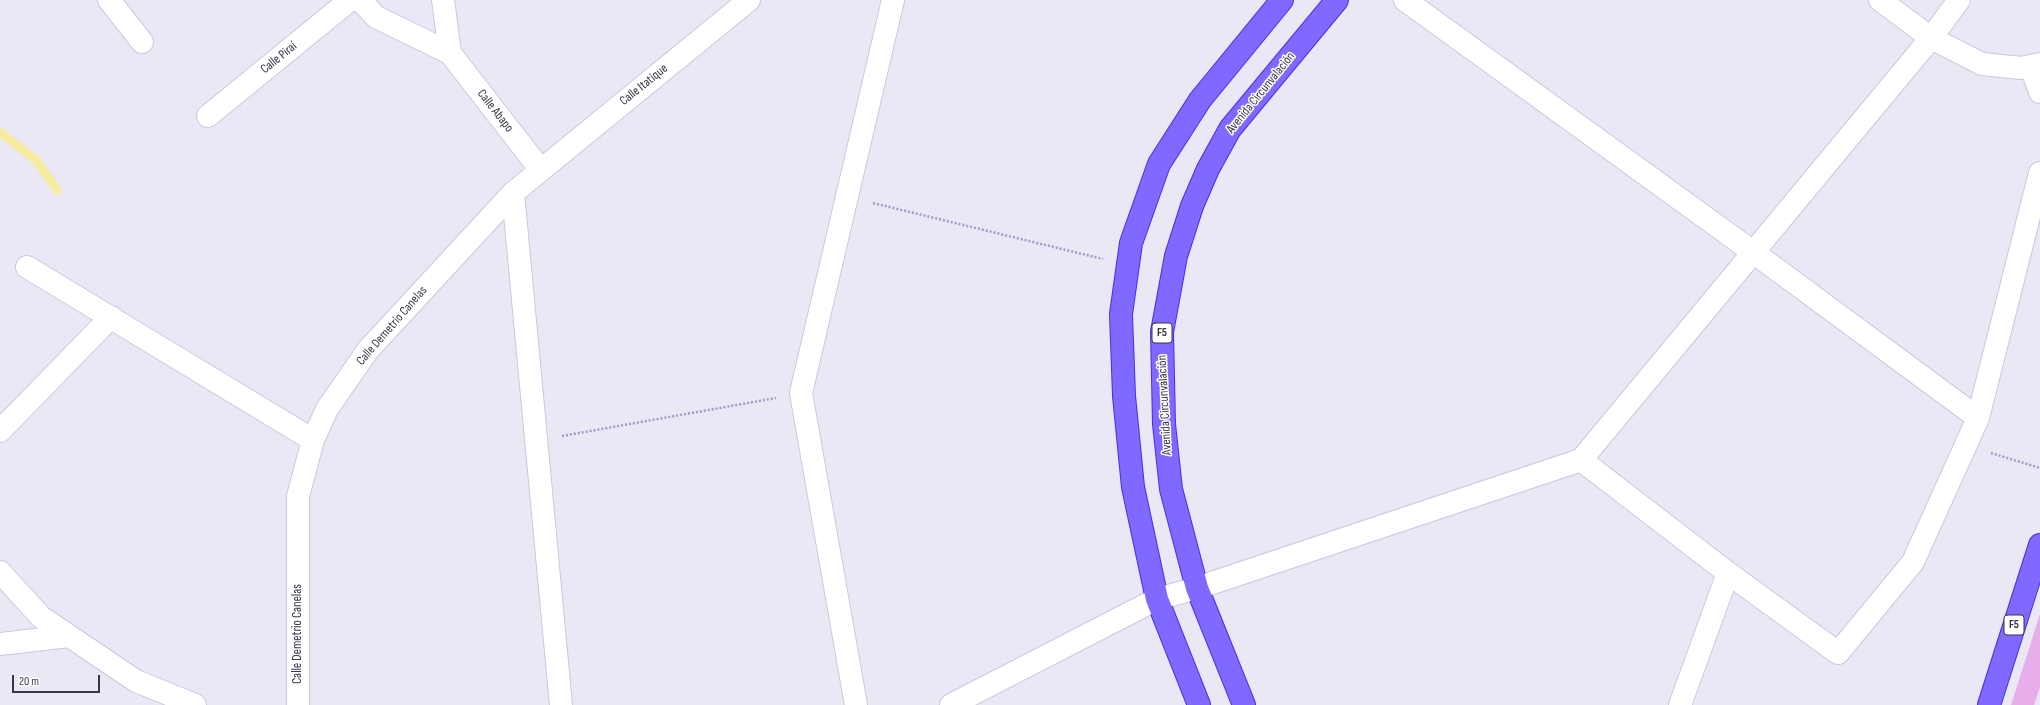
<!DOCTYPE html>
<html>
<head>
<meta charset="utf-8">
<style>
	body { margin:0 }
	#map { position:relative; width:2040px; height:705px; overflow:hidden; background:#eae8f5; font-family:"Sofia Sans Condensed",sans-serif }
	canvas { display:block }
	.scale { position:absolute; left:12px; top:675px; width:88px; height:18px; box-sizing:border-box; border:2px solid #383649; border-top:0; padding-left:5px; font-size:12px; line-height:14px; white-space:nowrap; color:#383649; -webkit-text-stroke:3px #fff; paint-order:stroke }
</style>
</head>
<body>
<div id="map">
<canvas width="2040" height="705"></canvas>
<div class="scale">20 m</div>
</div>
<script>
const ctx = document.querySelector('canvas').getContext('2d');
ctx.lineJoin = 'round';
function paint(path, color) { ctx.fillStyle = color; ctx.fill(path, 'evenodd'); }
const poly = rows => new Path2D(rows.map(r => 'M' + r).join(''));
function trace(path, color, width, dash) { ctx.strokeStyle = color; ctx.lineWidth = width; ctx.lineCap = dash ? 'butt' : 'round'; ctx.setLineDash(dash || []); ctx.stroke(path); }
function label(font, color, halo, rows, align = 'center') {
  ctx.font = font + ' "Sofia Sans Condensed",sans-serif'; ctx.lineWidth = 3; ctx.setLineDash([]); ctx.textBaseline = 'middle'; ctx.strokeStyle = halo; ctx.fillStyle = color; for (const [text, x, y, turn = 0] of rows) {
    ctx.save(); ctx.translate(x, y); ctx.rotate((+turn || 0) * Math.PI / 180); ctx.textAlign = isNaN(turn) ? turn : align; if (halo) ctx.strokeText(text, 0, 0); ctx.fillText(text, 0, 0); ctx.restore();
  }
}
const green = poly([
	[2040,614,2040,687,2034,705,2011,705]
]);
const stream = poly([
	[0,132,36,160,57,190]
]);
const path = poly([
	[873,203,1103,259],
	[562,436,776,398],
	[1991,453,2040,468]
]);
const minor = poly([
	[109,0,142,42],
	[360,0,376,17,450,53,443,0],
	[1405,0,1753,252,1978,418],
	[1880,0,1931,38,1982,64,2021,68,2040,64],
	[450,53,540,169],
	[2031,66,2040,92],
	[208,116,350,0],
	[513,193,561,705],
	[27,267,313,440],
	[0,431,111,317],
	[1581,460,1728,573,1838,653,1913,562,1978,418,2040,173],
	[0,572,41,617,136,681,195,705],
	[0,644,69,636],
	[298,705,298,496,313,440,327,409,368,350,513,193,749,0],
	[856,705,801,393,893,0],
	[951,705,1157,599,1197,588,1581,460,1931,38,1959,0],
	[1680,705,1728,573]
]);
const highway = poly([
	[1199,705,1157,599,1133,487,1124,396,1121,314,1131,243,1159,164,1200,100,1282,0],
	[1244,705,1197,588,1171,489,1164,424,1162,332,1176,256,1192,206,1208,169,1230,129,1337,0],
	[1989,705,2040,545]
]);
const shields = [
	[1162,333,20],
	[2014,625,20]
];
const shieldNames = [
	["F5",1162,333],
	["F5",2014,625]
];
const streetNames = [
	["Calle Piraí",279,58,-39],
	["Calle Itatique",644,85,-39],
	["Avenida Circunvalación",1261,93,-51],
	["Calle Abapo",495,111,52],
	["Calle Demetrio Canelas",392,326,-49],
	["Avenida Circunvalación",1165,405,-93],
	["Calle Demetrio Canelas",298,634,-90]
];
paint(green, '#e8aeec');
trace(stream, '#f5eca1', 9);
trace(minor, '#cbc7df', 24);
trace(highway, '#4530e7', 24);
trace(path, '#a09ac4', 2.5, [2, 2]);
trace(minor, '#fff', 22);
trace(highway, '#8069ff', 22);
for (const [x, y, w] of shields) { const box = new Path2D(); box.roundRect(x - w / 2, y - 10, w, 20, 3); ctx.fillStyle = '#fff'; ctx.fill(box); trace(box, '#383649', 1); }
label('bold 12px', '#383649', null, shieldNames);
label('13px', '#383649', '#fff', streetNames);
</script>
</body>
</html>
